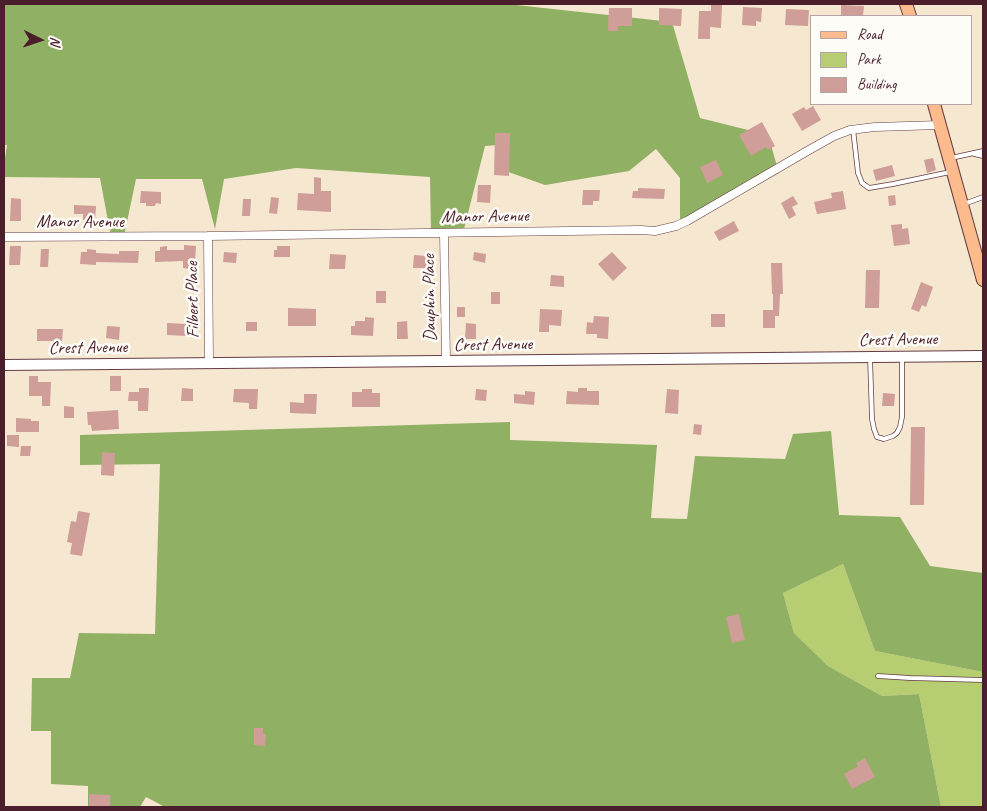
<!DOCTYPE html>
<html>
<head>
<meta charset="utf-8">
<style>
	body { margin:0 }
	#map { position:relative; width:987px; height:811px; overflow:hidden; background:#f5e7d0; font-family:Caveat,sans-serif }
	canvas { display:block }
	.frame { position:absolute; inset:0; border:5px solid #4a1f2b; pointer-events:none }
	.legend { position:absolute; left:810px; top:15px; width:162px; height:90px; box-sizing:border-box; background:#fdfcf7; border:1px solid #b5a4a5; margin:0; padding:6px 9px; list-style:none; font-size:15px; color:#4a1f2b }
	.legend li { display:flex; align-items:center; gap:10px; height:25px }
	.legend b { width:25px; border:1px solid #b5a4a5 }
	.north { position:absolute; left:15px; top:15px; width:50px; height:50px; -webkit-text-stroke:4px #fdfcf7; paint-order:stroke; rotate:94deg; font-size:14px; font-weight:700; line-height:20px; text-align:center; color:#4a1f2b }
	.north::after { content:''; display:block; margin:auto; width:18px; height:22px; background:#4a1f2b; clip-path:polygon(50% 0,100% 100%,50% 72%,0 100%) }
</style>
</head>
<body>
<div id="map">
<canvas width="987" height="811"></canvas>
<div class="frame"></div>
<ul class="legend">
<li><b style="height:6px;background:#fbbb8c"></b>Road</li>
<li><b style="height:14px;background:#b6cd71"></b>Park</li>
<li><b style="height:14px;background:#cf9e98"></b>Building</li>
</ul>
<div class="north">N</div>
</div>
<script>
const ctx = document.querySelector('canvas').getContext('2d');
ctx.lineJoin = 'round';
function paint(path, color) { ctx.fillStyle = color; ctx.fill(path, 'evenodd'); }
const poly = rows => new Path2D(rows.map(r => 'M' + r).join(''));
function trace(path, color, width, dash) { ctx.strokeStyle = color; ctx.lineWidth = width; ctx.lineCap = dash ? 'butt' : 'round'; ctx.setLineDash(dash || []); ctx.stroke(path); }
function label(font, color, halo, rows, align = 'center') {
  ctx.font = font + ' Caveat,sans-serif'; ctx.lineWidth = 5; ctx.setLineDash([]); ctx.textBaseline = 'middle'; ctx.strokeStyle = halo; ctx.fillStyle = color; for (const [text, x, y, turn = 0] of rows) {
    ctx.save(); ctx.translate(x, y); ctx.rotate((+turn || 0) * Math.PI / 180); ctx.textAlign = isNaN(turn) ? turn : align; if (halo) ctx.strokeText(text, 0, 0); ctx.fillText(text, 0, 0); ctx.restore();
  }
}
const green = poly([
	[843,564,875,651,983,672,983,807,941,807,919,694,882,696,828,666,794,633,783,593]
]);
const forest = poly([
	[4,4,507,4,672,22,700,118,768,135,779,173,680,225,680,178,656,149,629,171,545,185,500,169,498,145,485,146,463,233,431,233,430,177,296,168,224,179,215,229,202,179,136,179,124,236,111,237,100,178,4,177,4,165,7,145,4,145],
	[510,422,510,440,657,445,651,518,687,519,695,456,785,459,793,434,831,431,839,515,900,517,930,566,983,573,983,672,875,651,843,564,783,593,794,633,828,666,882,696,919,694,941,807,165,807,146,797,140,807,88,807,88,786,51,784,51,731,31,731,32,678,70,678,79,633,155,634,160,464,80,465,80,435]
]);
const building = poly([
	[711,4,722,4,721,28,710,27,710,39,698,39,699,11,711,11],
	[841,5,864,6,863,16,841,16],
	[743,7,762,8,761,22,756,21,756,26,742,25],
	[609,8,632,8,632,26,618,26,618,31,608,31],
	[659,8,682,9,681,26,659,25],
	[786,9,809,10,808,26,785,25],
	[813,106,821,120,802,131,792,114,804,107,806,110],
	[762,122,775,146,768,150,766,147,751,156,739,135],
	[495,133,510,133,509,176,494,175],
	[933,158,936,170,927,173,924,160],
	[716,160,723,175,707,183,700,167],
	[892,165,895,176,876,181,873,170],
	[314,177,321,178,321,191,331,191,331,212,297,210,298,193,314,194],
	[478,185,491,185,490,203,477,202],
	[638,188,665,189,664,199,632,198,633,191,638,191],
	[583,190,600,190,599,201,593,201,593,205,582,205],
	[141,191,161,192,161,204,156,203,155,206,146,206,146,203,140,203],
	[843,191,846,209,817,214,814,202,832,198,831,193],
	[895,195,896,205,889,206,888,196],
	[793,196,798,204,792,207,796,215,789,219,781,203],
	[271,197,279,198,277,214,269,213],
	[11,198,21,199,21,221,10,221],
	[243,199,251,199,250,216,242,216],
	[74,205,96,206,95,221,83,220,83,214,74,214],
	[734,221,739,231,719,241,714,232],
	[902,224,902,229,908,228,910,244,894,246,891,225],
	[184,245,196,246,195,263,190,263,190,269,183,268,183,261,155,262,155,251,160,251,160,247,167,246,167,250,184,250],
	[10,246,21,246,20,265,9,265],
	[277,246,290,246,290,257,274,257,274,250,277,250],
	[41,249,49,249,48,267,40,267],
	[87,249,96,250,96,253,119,254,119,251,139,251,138,263,96,262,96,265,80,264,81,252,87,252],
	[224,252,237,253,236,263,223,262],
	[474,252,486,254,485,263,473,260],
	[612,252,627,268,613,281,598,264],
	[330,254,346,255,345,269,329,269],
	[414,255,428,256,428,268,413,268],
	[771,263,782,263,783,294,780,294,779,316,775,316,775,328,763,328,763,310,773,310,773,294,772,294],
	[866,270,880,270,879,308,865,308],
	[551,275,564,276,564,287,550,286],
	[921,282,933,287,926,307,922,305,919,312,911,309],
	[376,291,386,291,386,303,376,303],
	[491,292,500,292,500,304,491,304],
	[457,307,465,307,465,317,457,317],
	[288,308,316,309,316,326,288,326],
	[540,309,562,310,561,326,549,325,549,332,539,332],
	[711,314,725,314,725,327,711,327],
	[594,316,609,317,608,339,597,338,597,334,586,334,587,322,593,323],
	[365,317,374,318,373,336,351,335,351,326,355,326,355,321,365,321],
	[407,321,408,339,397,339,397,322],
	[246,322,257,322,257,331,246,331],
	[167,323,187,324,187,336,167,335],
	[466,323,476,324,476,339,465,339],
	[107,326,120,327,119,340,106,338],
	[37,329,63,329,62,341,37,341],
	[29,376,38,376,38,382,51,382,50,406,42,406,42,396,29,396],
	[110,376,121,376,121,391,110,391],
	[139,388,149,388,148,411,138,411,138,401,128,401,129,392,139,392],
	[182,388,193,389,193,401,181,401],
	[578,388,587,388,587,391,599,391,599,405,566,404,567,391,578,392],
	[234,389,258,389,257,409,249,409,249,403,233,402],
	[362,389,372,389,372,393,380,393,380,407,352,407,352,392,362,392],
	[476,389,487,390,486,401,475,400],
	[667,389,679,390,678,414,665,413],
	[525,391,535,392,534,405,514,403,514,394,525,395],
	[883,393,895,394,894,406,882,406],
	[304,394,317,394,316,414,290,413,290,402,304,403],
	[64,406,74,407,74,418,64,418],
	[118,410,119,429,92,431,91,425,88,425,87,412],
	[16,418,31,419,31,421,39,421,39,432,16,432],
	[694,424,702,425,701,435,693,434],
	[911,427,925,427,924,505,910,505],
	[7,435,19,435,19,447,7,446],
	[21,446,31,446,30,456,20,456],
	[102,452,115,453,114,476,101,475],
	[78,511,90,513,82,556,70,554,72,543,67,542,71,521,76,522],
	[739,614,745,640,732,643,726,617],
	[254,728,263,728,263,734,266,734,265,746,254,745],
	[865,758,875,777,852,789,844,774,858,766,856,763],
	[89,794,110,795,110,807,89,807]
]);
const service = poly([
	[853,129,858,173,862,183,869,188,893,184,950,172],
	[974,154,983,156],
	[951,158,983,151],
	[964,204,983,197],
	[870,357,872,419,874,429,877,437,884,439,893,436,897,433,900,427,902,417,902,358],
	[878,676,910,678,983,680]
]);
const minor = poly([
	[444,233,446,362],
	[208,236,209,363],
	[4,237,208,236,641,230,655,231,676,226,687,221,809,150,834,136,850,130,875,127,940,125]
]);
const tertiary = poly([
	[4,365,983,356]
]);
const primary = poly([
	[906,4,910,16],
	[934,104,983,280]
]);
const streetNames = [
	["Manor Avenue",485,217,-1],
	["Manor Avenue",80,222],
	["Dauphin Place",430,298,-91],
	["Filbert Place",193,300,-91],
	["Crest Avenue",898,340,-1],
	["Crest Avenue",493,345,-1],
	["Crest Avenue",88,348,-1]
];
paint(green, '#b6cd71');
paint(forest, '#90b063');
paint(building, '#cf9e98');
trace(service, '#643d44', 5.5);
trace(minor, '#643d44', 9);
trace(tertiary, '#643d44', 12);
trace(primary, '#643d44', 14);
trace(service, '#fff', 4);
trace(minor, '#fff', 8);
trace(tertiary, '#fff', 10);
trace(primary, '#fbbb8c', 12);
label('18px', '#4a1f2b', '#fdfcf7', streetNames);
</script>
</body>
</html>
